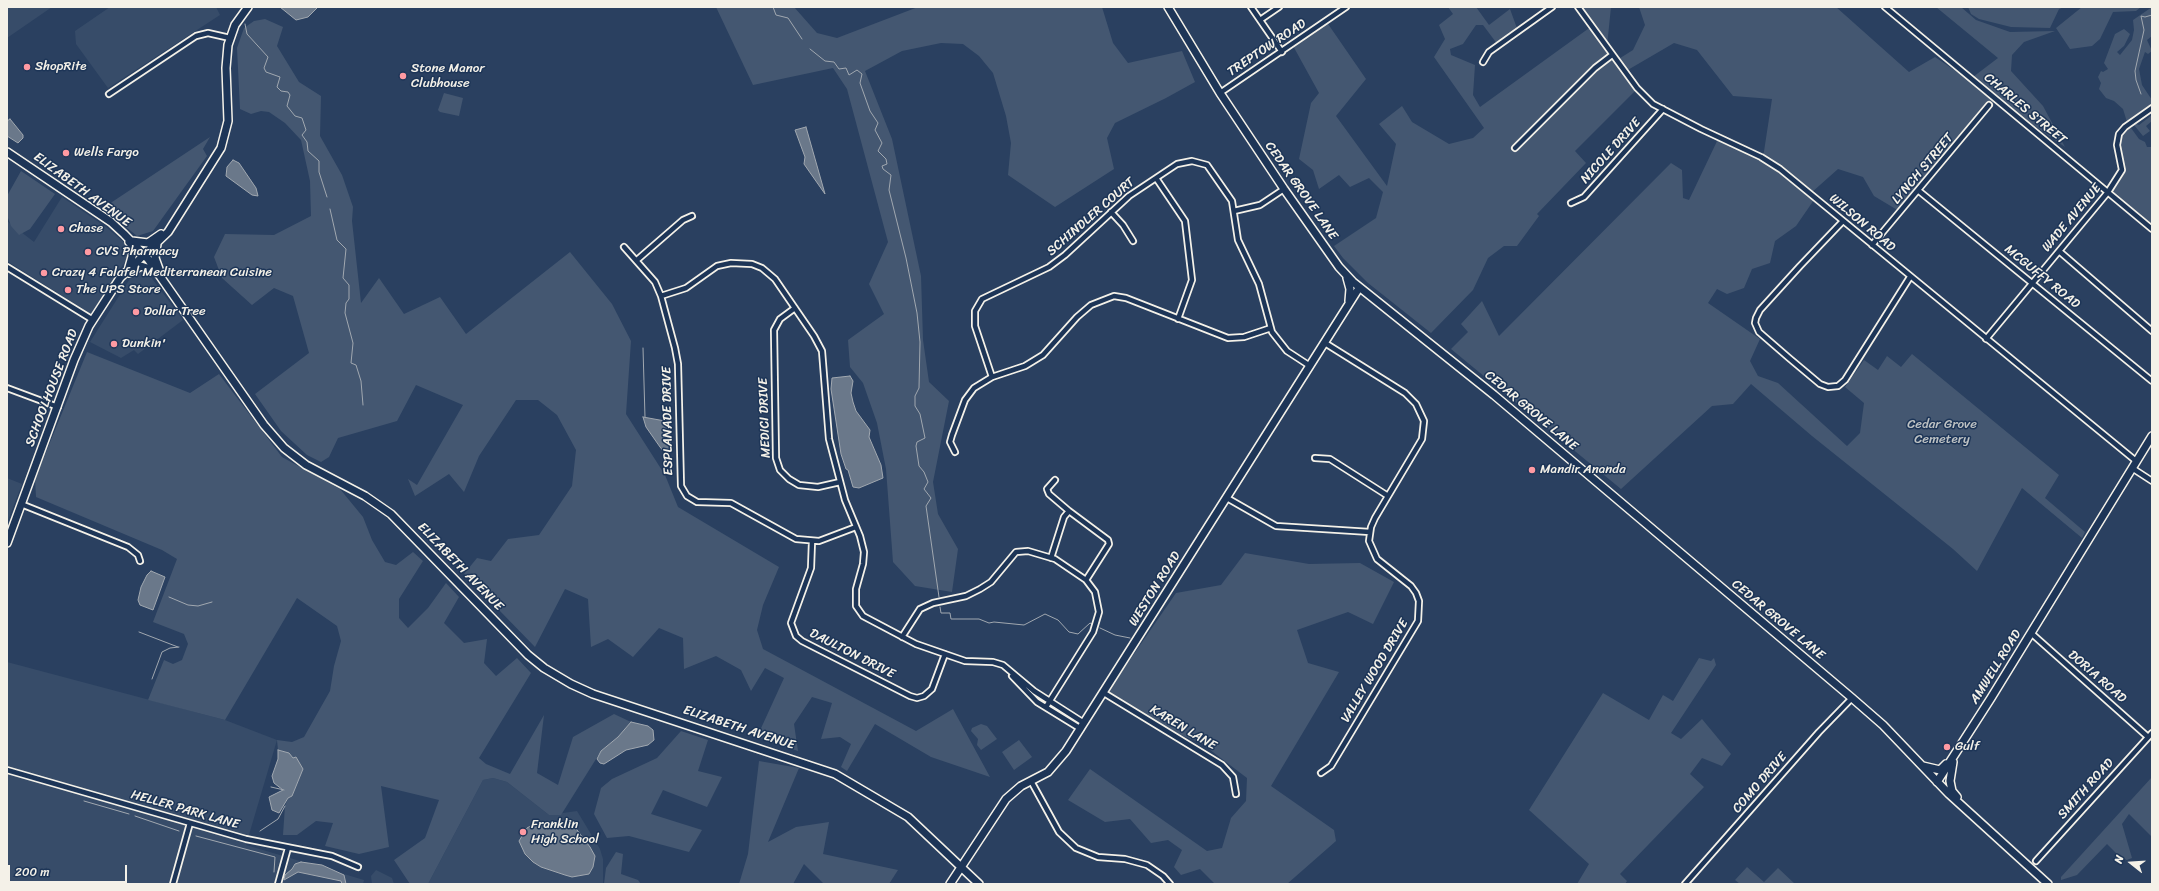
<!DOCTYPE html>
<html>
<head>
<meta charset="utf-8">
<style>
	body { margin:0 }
	#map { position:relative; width:2159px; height:891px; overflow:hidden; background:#2a4060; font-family:Sriracha,sans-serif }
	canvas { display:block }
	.frame { position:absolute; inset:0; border:8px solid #f4f1e8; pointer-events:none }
	.north { position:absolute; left:2111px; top:843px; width:40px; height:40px; -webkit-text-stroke:3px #1d3557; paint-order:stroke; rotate:287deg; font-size:11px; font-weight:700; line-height:16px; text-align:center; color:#f4f1e8 }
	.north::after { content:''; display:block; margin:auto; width:14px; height:18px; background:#f4f1e8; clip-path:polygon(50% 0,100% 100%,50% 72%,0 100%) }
	.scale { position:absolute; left:8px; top:865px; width:119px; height:18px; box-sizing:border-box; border:2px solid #f4f1e8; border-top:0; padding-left:5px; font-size:12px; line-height:14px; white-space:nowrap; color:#f4f1e8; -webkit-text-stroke:3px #1d3557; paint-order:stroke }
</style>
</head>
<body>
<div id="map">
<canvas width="2159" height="891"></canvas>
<div class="frame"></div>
<div class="north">N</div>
<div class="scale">200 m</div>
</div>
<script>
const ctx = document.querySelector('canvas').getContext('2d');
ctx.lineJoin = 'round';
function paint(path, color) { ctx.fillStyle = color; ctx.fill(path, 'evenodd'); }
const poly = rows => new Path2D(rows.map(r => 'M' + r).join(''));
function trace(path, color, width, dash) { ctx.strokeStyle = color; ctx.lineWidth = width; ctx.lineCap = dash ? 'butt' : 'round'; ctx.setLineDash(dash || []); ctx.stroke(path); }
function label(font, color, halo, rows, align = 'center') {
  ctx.font = font + ' Sriracha,sans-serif'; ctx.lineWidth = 3; ctx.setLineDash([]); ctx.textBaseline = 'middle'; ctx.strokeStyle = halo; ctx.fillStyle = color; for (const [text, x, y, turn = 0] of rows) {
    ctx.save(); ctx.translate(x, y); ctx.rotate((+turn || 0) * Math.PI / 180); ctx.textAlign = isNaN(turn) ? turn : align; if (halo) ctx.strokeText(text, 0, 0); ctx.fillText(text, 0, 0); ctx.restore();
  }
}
const built = poly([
	[7,7,52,7,7,38],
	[110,7,216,7,220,15,108,88,76,44,75,31],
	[62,197,106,227,126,244,128,249,128,257,91,314,7,261,7,221,34,242],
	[139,271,148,273,183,320,138,354,134,350,121,358,90,342,131,277],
	[7,478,22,484,7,523],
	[7,662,225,720,277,740,246,845,364,880,363,884,7,884],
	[493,778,507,782,549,815,577,811,600,849,603,859,603,884,428,884,483,780],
	[376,870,392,878,394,884,372,884,371,876]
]);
const green = poly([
	[716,7,794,7,817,33,837,38,918,7,1102,7,1113,43,1128,63,1182,51,1195,82,1166,98,1115,123,1107,138,1114,169,1055,207,1008,175,1011,143,1006,116,993,73,979,56,963,44,941,43,902,51,865,71,892,139,921,276,923,340,929,382,949,401,933,482,938,514,958,549,952,592,915,586,893,562,886,469,877,423,863,383,850,367,848,340,884,314,869,284,888,242,847,89,833,68,753,85],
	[1448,7,1476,7,1489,25,1510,9,1518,31,1498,45,1483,25,1476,25,1463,44,1450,49,1451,55,1475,65,1473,95,1480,107,1592,26,1579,7,1611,7,1607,46,1617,60,1633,50,1645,25,1639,7,1836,7,1909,72,1935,57,1969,80,1998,58,1936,7,1961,7,1976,20,2010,32,2055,31,2024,42,2012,55,2011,71,2043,106,2065,147,1996,99,1899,211,1874,196,1863,177,1838,169,1811,193,1816,197,1796,226,1775,241,1770,263,1752,269,1744,288,1727,294,1717,289,1708,303,1760,339,1750,361,1758,376,1778,383,1847,446,1860,433,1864,403,1845,387,1864,360,1878,370,1887,356,1901,367,1912,354,2059,475,2045,498,2085,532,2082,538,2022,488,1977,571,1953,549,1812,436,1751,384,1733,404,1712,406,1621,489,1451,349,1468,332,1461,324,1482,301,1499,336,1671,163,1682,170,1683,198,1689,200,1719,137,1763,158,1772,99,1733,96,1697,50,1674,43,1626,71,1637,89,1575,151,1586,163,1537,214,1539,216,1517,246,1504,246,1488,258,1473,290,1431,333,1368,283,1343,258,1334,246,1376,218,1383,192,1369,178,1350,187,1339,175,1319,189,1313,170,1299,159,1311,103,1319,93,1292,44,1326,21,1366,79,1336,116,1387,186,1396,144,1379,124,1402,106,1412,122,1449,144,1473,138,1484,128,1434,57,1445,39,1439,25,1453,14],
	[1968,7,2064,7,2059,9,2050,28,2011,27,1979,19,1971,14],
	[2082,7,2141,7,2136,11,2113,12,2100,39,2092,46,2070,49,2056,28],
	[2152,7,2152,36,2147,40,2152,51,2148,54,2145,52,2139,69,2142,85,2152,100,2152,104,2127,122,2123,109,2114,101,2106,98,2099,89,2101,83,2098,77,2101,71,2103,72,2108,69,2104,63,2115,34,2124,29,2130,34,2124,46,2117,52,2120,55,2132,40,2134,30,2133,20],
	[265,19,283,27,277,46,299,82,321,96,320,136,342,175,353,207,352,221,361,303,379,278,404,314,440,297,466,334,570,252,612,304,631,341,626,414,665,475,678,507,779,567,763,605,757,630,763,649,916,731,953,709,990,777,931,757,875,724,847,771,841,767,851,744,840,737,821,739,832,703,812,697,794,724,798,751,757,737,784,678,765,668,751,691,741,670,716,656,684,669,683,638,659,628,633,657,608,639,591,647,588,599,565,589,535,647,464,574,477,558,491,561,508,539,539,535,572,486,576,450,557,415,538,400,516,400,479,456,464,492,449,474,415,496,408,479,417,485,463,405,416,385,397,421,338,438,329,457,321,462,307,455,281,431,255,394,309,353,293,296,274,288,252,305,222,278,214,257,225,234,274,235,311,216,310,181,301,140,285,123,269,112,261,111,251,114,240,109,237,48,244,28,254,21],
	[444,93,463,98,459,116,440,112,438,110],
	[2152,115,2152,121,2146,126,2150,131,2143,136,2134,125,2134,123,2139,125],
	[2131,128,2139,139,2145,142,2147,147,2152,147,2152,225,2111,193,2122,176,2124,168,2119,142,2121,135,2126,129],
	[210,137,203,149,207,156,153,231,137,236,103,208],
	[21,171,55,194,30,229,19,235,11,226,8,218,7,196],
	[87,352,190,393,219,374,282,457,340,489,363,517,372,540,385,562,396,565,413,552,423,561,399,599,399,618,408,628,428,608,446,583,459,597,444,623,464,643,487,639,484,663,496,676,517,658,531,673,479,758,486,764,510,774,544,715,537,773,558,785,573,737,614,714,631,722,618,737,601,751,561,815,549,815,507,782,493,778,483,780,428,884,410,884,394,860,425,838,439,800,381,786,389,847,359,854,325,846,333,823,316,821,297,835,283,835,285,806,288,798,292,796,293,758,285,752,278,750,277,740,292,742,304,737,330,691,334,666,341,641,337,626,297,598,225,720,148,700,164,660,173,664,182,660,188,644,184,634,153,622,177,559,162,550,36,497,35,479],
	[1245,553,1309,564,1360,563,1394,582,1373,624,1348,612,1297,630,1308,663,1339,672,1271,786,1334,830,1336,841,1287,884,1215,884,1200,869,1181,875,1174,867,1182,850,1168,840,1151,843,1130,819,1105,822,1068,800,1090,769,1207,851,1222,848,1231,818,1246,801,1247,778,1201,743,1173,732,1107,693,1176,593,1221,585],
	[1699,658,1711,661,1714,658,1716,665,1671,733,1681,739,1702,719,1731,754,1722,766,1702,758,1690,774,1704,787,1620,874,1627,881,1625,884,1577,884,1589,864,1529,810,1603,693,1649,720,1663,695,1673,701],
	[981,724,987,726,997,739,981,750,977,745,978,739,971,731,972,728],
	[681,731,708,740,698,771,722,777,707,807,663,790,651,814,702,830,689,852,629,836,607,838,594,814,601,788,612,779,657,758],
	[1019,740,1032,757,1014,770,1002,752],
	[759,761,799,768,768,842,796,827,829,822,823,854,898,870,889,884,824,884,804,864,793,884,739,884,748,854],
	[2152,777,2152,837,2129,814,2122,824,2132,858,2124,861,2107,844,2077,875,2061,880,2061,877],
	[616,852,623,854,621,874,638,880,641,884,604,884,606,868],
	[1747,867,1764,882,1778,868,1795,884,1740,884,1735,880]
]);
const water = poly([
	[280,7,318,7,308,17,296,20,280,7],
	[10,119,23,135,23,138,18,143,7,136,7,121,10,119],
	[806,127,825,194,804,164,805,157,795,130,806,127],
	[233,160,239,163,256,188,258,196,252,195,226,176,227,167,233,160],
	[850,376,853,381,851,393,853,402,856,411,870,430,869,437,881,465,883,478,859,488,853,487,848,470,846,469,841,454,831,389,832,378,850,376],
	[643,417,665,421,671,436,670,450,664,452,660,447,646,427,643,417],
	[151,571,165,577,153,610,140,605,138,600,141,587,147,575,151,571],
	[631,722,648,726,653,730,654,740,648,745,626,750,604,764,600,763,597,759,601,751,618,737,631,722],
	[278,750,289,753,293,758,296,757,303,769,292,796,288,798,279,813,272,810,269,797,283,790,274,783,272,776,278,759,278,750],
	[534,824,557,828,574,826,590,847,595,856,593,867,589,874,572,877,565,875,541,867,533,862,525,854,519,841,527,828,534,824],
	[301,862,322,865,344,875,346,884,342,884,341,881,298,872,284,880,285,875,292,869,295,864,301,862]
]);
const stream = poly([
	[773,7,776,15,788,18,802,39],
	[245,24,247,34,268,57,264,68,266,72,280,77,277,87,281,91,288,92,290,95,287,106,295,116,302,118,306,130,302,135,307,142,308,151,319,161,319,172,327,197],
	[810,49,825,61,834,62,839,69,846,68,849,75,857,70,862,74,860,83,870,111,878,123,875,130,882,143,878,151,886,159,887,164,882,166,883,169,891,175,889,190,906,258,917,313,920,342,919,388,915,396,915,406,920,414,925,438,917,442,916,446,919,466,924,472,928,482,924,489,931,498,926,506,939,597],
	[2141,94,2136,80,2135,71,2144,30,2141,16,2145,17,2152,15],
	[330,209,337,240,346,249,343,278,349,285,349,299,346,303,345,313,353,343,351,363,356,365,361,381,363,405],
	[643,348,645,417],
	[169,597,188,605,198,606,212,602],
	[940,607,941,613,950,613,951,619,979,619,989,623,994,622,1024,625,1045,614,1058,620,1069,632,1078,634,1090,623,1092,624],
	[1100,628,1115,635,1130,638],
	[139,632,178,647],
	[152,679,162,652,170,648,179,647],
	[271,787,284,790],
	[84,801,129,814],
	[135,816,179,831],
	[260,831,278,819,285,806],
	[196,836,275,857,274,872]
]);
const street = poly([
	[1251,7,1282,52],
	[1578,7,1637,88,1653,104,1701,129,1761,157,1780,169,2136,461],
	[1885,7,2152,229],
	[1260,20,1279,7],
	[1483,62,1489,52,1552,7],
	[1220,93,1346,7],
	[109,94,196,36,208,33,230,38],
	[1515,148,1595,68,1612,55],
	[1156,178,1185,221,1192,280,1178,319],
	[1919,191,2152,381],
	[1571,203,1584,197,1663,109],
	[1234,211,1260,205,1284,189],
	[1111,212,1123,225,1133,241],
	[1843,221,1800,266,1760,310,1756,318,1755,323,1759,332,1789,358,1820,384,1828,387,1838,386,1845,380,1910,277],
	[1872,245,1989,105],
	[624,247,655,282,661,296,675,348,678,364,681,486,687,496,697,502,731,503,796,539,819,541,856,527],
	[2059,251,2152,331],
	[637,260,683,220,692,216],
	[7,267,93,320],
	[661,296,686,288,717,266,731,263,752,264,762,268,775,279,814,336,822,351,829,439,845,500,860,536,864,552,863,564,856,589,856,606,863,616,916,644,965,661,993,662,1003,665,1034,691,1084,723],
	[795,308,780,319,774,330,776,458,780,470,789,479,799,485,818,487,840,482],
	[1986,339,2108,192,2122,170,2117,145,2119,134,2125,127,2152,108],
	[992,377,975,326,975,311,982,299,1049,267,1065,255,1129,196,1177,164,1192,161,1207,165,1232,201,1238,240,1259,284,1272,332,1287,351,1310,366],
	[7,388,58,407],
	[955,452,950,442,952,435,965,400,974,388,992,377,1025,366,1043,355,1077,317,1091,305,1114,296,1126,298,1228,338,1244,337,1271,328],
	[1315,458,1330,459,1388,496],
	[2132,468,2152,481],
	[1055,480,1047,489,1049,494,1069,511,1108,540,1109,544,1086,580],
	[1227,498,1276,526,1370,532],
	[21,504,128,547,138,555,140,561],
	[812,541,811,568,791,623,796,636,802,641,910,696,917,698,924,696,932,689,945,654],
	[1051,558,1064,517,1069,511],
	[2031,633,2148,737],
	[902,637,920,609,933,603,966,596,980,589,991,582,1016,552,1028,551,1055,559,1086,580,1095,592,1099,612,1093,632,1046,707],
	[1012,676,1037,702,1081,729],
	[1104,693,1222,765,1233,777,1236,794],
	[7,770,246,839,332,856,358,867],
	[1321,773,1331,766,1418,621,1419,601,1416,593,1411,586,1377,559,1369,541,1371,527,1375,518,1422,439,1424,421,1416,404,1405,393,1325,343],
	[1031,781,1059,832,1076,848,1098,857,1125,859,1147,865,1163,876,1170,884],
	[2036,861,2152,733],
	[173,884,190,823],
	[278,884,288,848],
	[1685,884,1819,732,1852,698]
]);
const secondary = poly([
	[1168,7,1220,93,1284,189,1339,267,1353,282,1494,395,1852,698,1883,725,1949,794,2048,884],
	[7,152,111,222,124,234,148,259,264,425,284,448,306,465,365,496,391,514,528,655,544,668,571,684,593,694,835,774,908,817,979,884],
	[132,241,148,243,161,234],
	[157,244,155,258,159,269],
	[129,267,133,253,133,246,129,242],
	[129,273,141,266,156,271],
	[1347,278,1350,289,1349,301],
	[7,543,74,360,89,326,120,278,168,232,221,148,228,121,226,68,228,45,235,25,248,7],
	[1953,762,1950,781,1952,791,1957,797],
	[1923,766,1940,770,1946,764],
	[1937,782,1991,698,2152,436],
	[950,884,1006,799,1021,786,1048,772,1066,751,1359,288]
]);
const markers = [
	[27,67,4,"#ff9aa2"],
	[403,76,4,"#ff9aa2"],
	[66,153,4,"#ff9aa2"],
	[61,229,4,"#ff9aa2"],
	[88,252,4,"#ff9aa2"],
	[44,273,4,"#ff9aa2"],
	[68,290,4,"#ff9aa2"],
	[136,312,4,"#ff9aa2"],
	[114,344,4,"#ff9aa2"],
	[1532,470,4,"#ff9aa2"],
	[1947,747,4,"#ff9aa2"],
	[523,832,4,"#ff9aa2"]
];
const streetNames = [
	["TREPTOW ROAD",1267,48,-34],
	["CHARLES STREET",2025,109,40],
	["NICOLE DRIVE",1611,151,-48],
	["LYNCH STREET",1923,169,-50],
	["ELIZABETH AVENUE",82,190,36],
	["CEDAR GROVE LANE",1301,191,55],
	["SCHINDLER COURT",1091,217,-41],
	["WADE AVENUE",2072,218,-50],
	["WILSON ROAD",1862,223,40],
	["MCGUFFY ROAD",2042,277,39],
	["SCHOOLHOUSE ROAD",52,388,-69],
	["CEDAR GROVE LANE",1531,411,40],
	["MEDICI DRIVE",765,418,-92],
	["ESPLANADE DRIVE",668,421,-91],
	["ELIZABETH AVENUE",460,567,46],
	["WESTON ROAD",1155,589,-58],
	["CEDAR GROVE LANE",1778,620,40],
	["DAULTON DRIVE",852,654,27],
	["AMWELL ROAD",1996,667,-58],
	["VALLEY WOOD DRIVE",1375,671,-59],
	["DORIA ROAD",2097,677,41],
	["ELIZABETH AVENUE",739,728,18],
	["KAREN LANE",1183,728,31],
	["COMO DRIVE",1760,783,-49],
	["SMITH ROAD",2086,789,-48],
	["HELLER PARK LANE",185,810,16]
];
const poiNames = [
	["ShopRite",35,67],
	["Stone Manor",411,69],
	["Clubhouse",411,84],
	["Wells Fargo",74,153],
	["Chase",69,229],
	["CVS Pharmacy",96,252],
	["Crazy 4 Falafel Mediterranean Cuisine",52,273],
	["The UPS Store",76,290],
	["Dollar Tree",144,312],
	["Dunkin'",122,344],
	["Mandir Ananda",1540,470],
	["Gulf",1955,747],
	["Franklin",531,825],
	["High School",531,840]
];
const parkNames = [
	["Cedar Grove",1942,425],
	["Cemetery",1942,440]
];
paint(built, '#374c69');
paint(green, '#445771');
paint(water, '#6a788a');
trace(water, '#a1a8b0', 1);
trace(stream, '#a1a8b0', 1);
trace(street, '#f4f1e8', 8);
trace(secondary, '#f4f1e8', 10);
trace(street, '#1d3557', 4.5);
trace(secondary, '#1d3557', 7);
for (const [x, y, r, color] of markers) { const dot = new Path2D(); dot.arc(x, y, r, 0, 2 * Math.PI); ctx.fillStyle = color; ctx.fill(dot); trace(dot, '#1d3557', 1.5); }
label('13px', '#f4f1e8', '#1d3557', streetNames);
label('13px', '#f4f1e8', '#1d3557', poiNames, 'left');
label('13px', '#bfc3c4', '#1d3557', parkNames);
</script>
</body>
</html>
